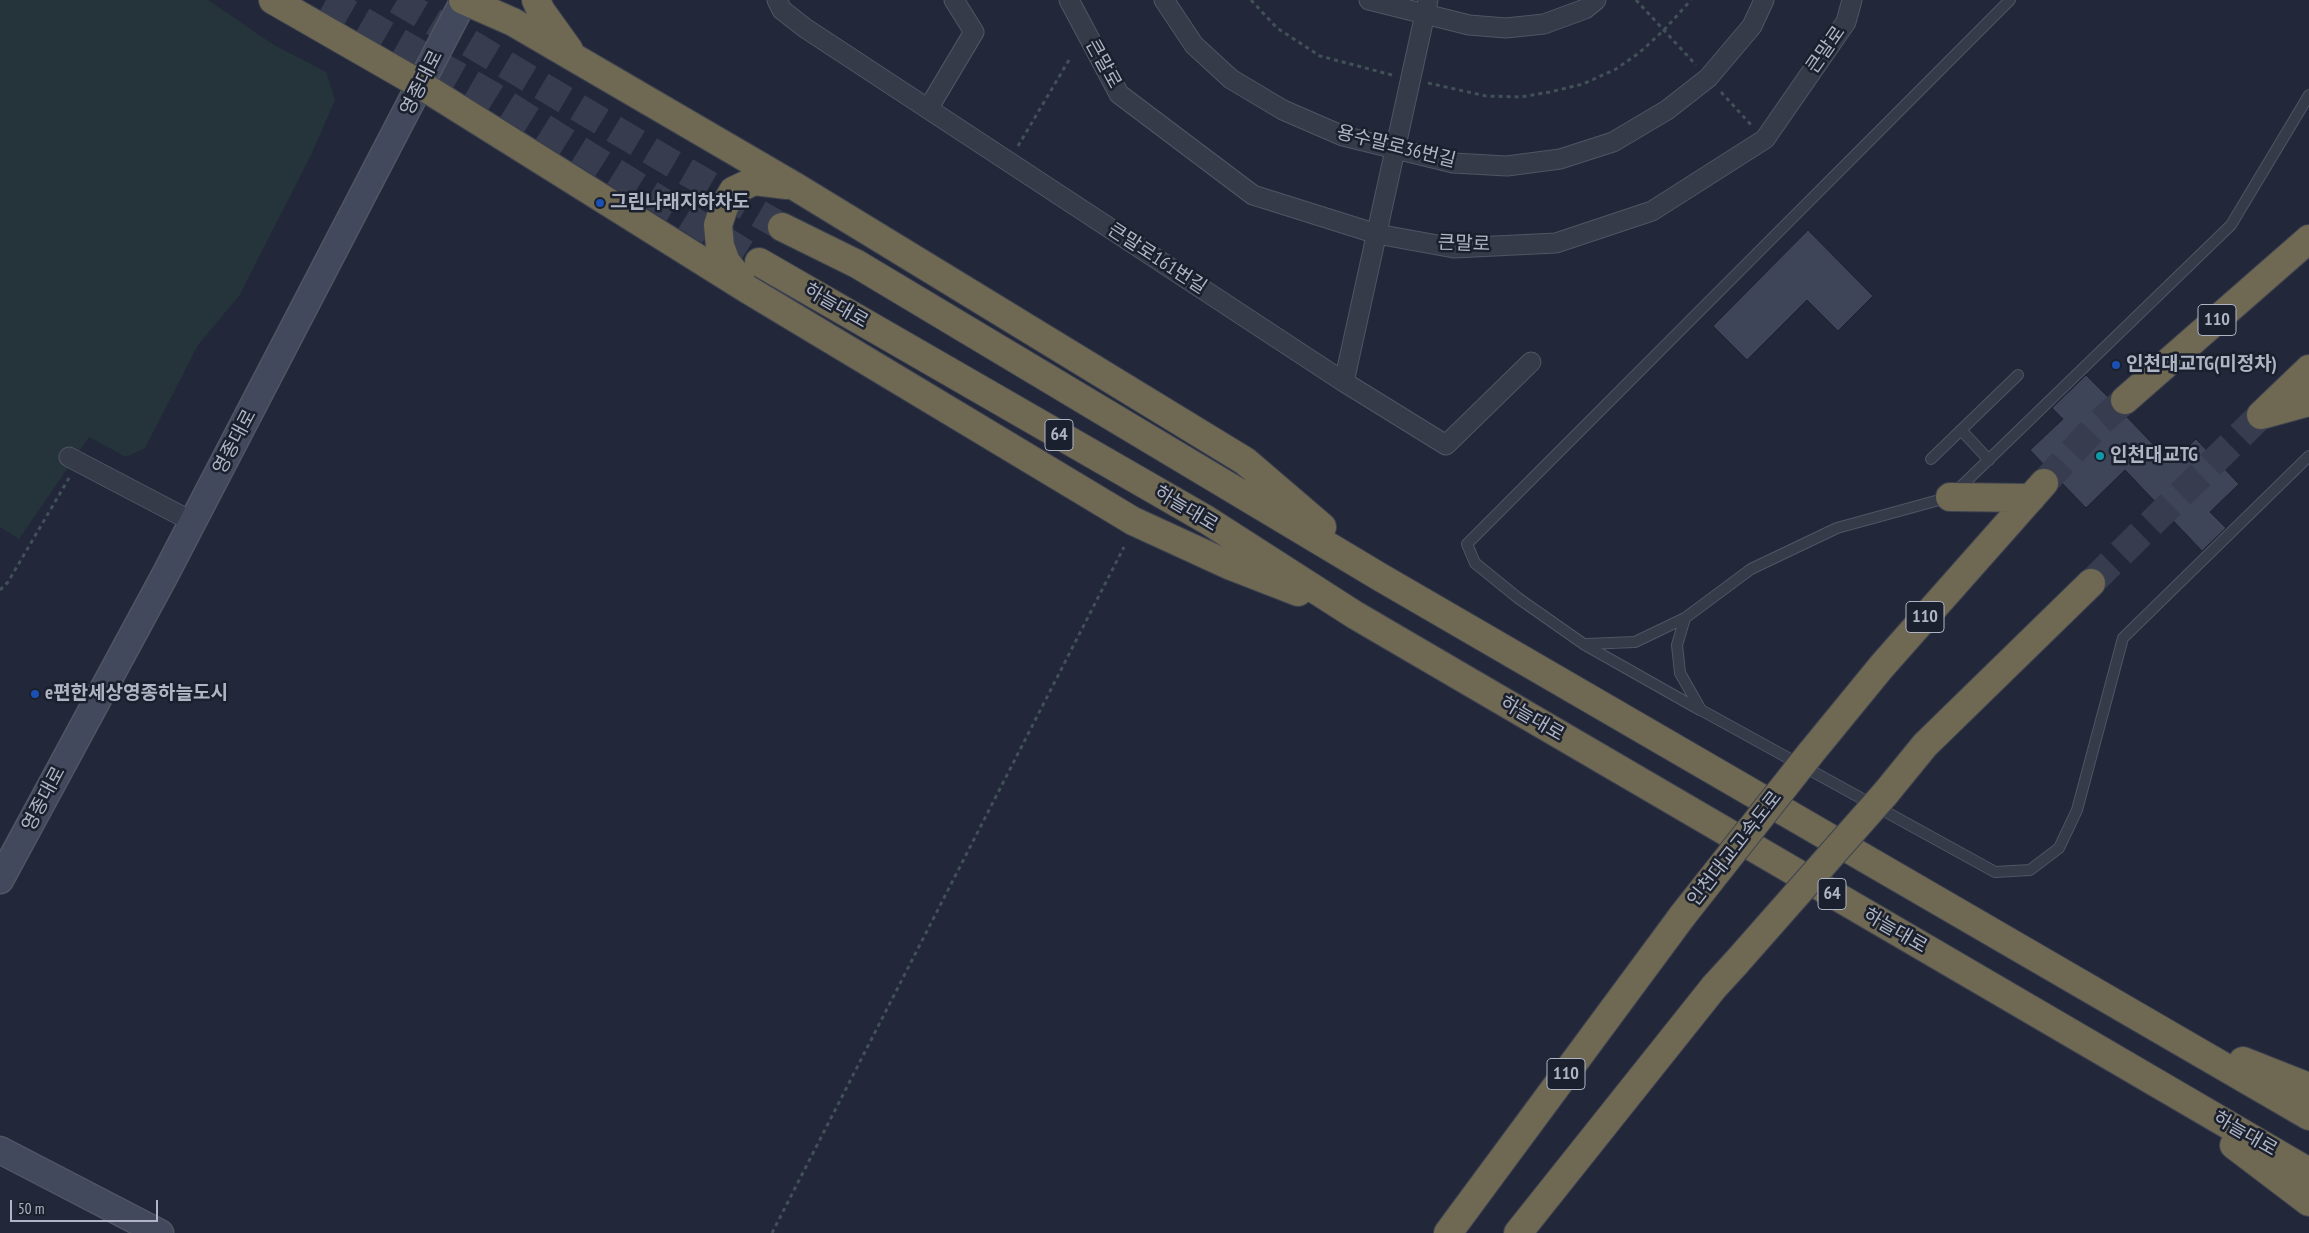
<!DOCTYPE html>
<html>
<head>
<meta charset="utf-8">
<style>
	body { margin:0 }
	#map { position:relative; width:2309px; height:1233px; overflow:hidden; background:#222839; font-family:"PT Sans Narrow",sans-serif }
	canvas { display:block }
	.scale { position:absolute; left:10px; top:1200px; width:148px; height:22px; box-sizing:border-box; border:2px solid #b0b5c5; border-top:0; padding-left:6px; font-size:15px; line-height:18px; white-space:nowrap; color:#b0b5c5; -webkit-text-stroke:4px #1b202e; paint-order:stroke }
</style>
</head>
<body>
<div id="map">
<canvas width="2309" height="1233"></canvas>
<div class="scale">50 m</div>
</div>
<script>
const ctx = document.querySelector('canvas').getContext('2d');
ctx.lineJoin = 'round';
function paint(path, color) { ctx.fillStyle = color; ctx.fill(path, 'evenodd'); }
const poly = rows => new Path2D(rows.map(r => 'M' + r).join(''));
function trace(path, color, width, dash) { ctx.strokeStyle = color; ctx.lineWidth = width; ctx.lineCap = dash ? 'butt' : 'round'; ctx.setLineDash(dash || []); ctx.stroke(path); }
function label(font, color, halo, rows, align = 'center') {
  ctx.font = font + ' "PT Sans Narrow","Noto Sans KR",sans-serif'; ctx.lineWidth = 5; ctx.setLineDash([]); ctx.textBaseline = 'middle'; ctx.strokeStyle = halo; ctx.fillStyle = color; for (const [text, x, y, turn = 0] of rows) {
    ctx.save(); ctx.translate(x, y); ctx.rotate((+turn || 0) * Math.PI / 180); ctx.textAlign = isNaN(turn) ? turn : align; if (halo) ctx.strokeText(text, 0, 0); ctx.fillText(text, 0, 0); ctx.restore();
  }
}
const green = poly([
	[0,0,208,0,274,45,326,72,335,100,311,155,239,296,198,345,145,448,126,457,89,437,19,539,0,527]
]);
const building = poly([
	[1808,230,1873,296,1838,331,1807,300,1747,360,1713,326,1808,230],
	[2086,375,2110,399,2114,411,2125,415,2171,463,2196,439,2239,484,2210,512,2226,528,2202,551,2125,470,2086,508,2059,480,2055,472,2047,468,2030,450,2063,419,2052,408,2086,375]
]);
const highwayTunnel = poly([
	[326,0,493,96,759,262],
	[397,0,673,164,782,227],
	[2044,483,2097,425,2125,400],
	[2091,583,2261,415]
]);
const path = poly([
	[1251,0,1277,28,1320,56,1392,75],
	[1636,0,1696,65],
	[1428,83,1486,96,1521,97,1550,92,1583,84,1616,69,1639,53,1664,30,1691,0],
	[1721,92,1752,126],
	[1018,146,1069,60],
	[0,590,8,582,69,478],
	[772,1233,1124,547]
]);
const lane = poly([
	[2309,95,2231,225,1950,497,1837,528,1751,569,1685,618,1677,645,1680,673,1701,710,1995,872,2030,870,2059,848,2077,810,2123,638,2309,456],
	[1961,430,1989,460],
	[1931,459,2018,375],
	[1586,644,1635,642,1685,618],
	[1700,710,1585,645,1518,598,1475,563,1467,544,2010,0]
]);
const street = poly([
	[777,0,782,10,805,28,1344,382,1446,445,1531,362],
	[1069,0,1119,94,1253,195,1377,234,1454,248,1556,243,1652,211,1765,139,1846,22,1852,0],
	[1164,0,1194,45,1231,79,1283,110,1343,136,1453,163,1507,166,1560,159,1613,142,1667,110,1708,78,1752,26,1764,0],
	[1369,0,1469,25,1506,28,1544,24,1585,9,1596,0],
	[928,109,974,32,954,0],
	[1344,382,1428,0],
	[69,457,193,522]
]);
const secondary = poly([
	[0,880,165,575,464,0],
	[0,1150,160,1233]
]);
const highway = poly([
	[273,0,421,85,747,289,1133,521,1231,566,1298,592],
	[463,0,513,22,796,187,1245,461,1322,527],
	[536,0,541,11,569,50],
	[782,227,857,264,1380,577,2309,1116],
	[759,262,1207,520,1355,615,2309,1172],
	[741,281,726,262,720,246,718,225,724,207,733,191,754,181,787,185],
	[2125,400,2309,239],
	[2265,414,2309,402],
	[2261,415,2309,369],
	[1950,497,2031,498],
	[1810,754,1882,666,2044,483],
	[1885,794,1925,745,2091,583],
	[2243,1061,2309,1087],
	[2234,1145,2309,1202],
	[1448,1233,1683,915],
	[1518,1233,1714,987,1736,963]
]);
const highwayBridge = poly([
	[1683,915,1810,754],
	[1736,963,1885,794]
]);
const markers = [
	[600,203,5,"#1a4fb4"],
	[2116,365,5,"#1a4fb4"],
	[2100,456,5,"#0f9aa8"],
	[35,694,5,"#1a4fb4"]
];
const shields = [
	[2217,320,38],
	[1059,435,28],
	[1925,617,38],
	[1832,894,28],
	[1566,1074,38]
];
const shieldNames = [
	["110",2217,320],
	["64",1059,435],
	["110",1925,617],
	["64",1832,894],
	["110",1566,1074]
];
const streetNames = [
	["큰말로",1826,50,-55],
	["큰말로",1103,64,61],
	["영종대로",422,83,-63],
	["용수말로36번길",1396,147,14],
	["큰말로",1464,244,2],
	["큰말로161번길",1157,259,33],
	["하늘대로",836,306,30],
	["영종대로",235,442,-62],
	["하늘대로",1186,509,31],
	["하늘대로",1532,719,30],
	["영종대로",44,799,-62],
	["인천대교고속도로",1735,849,-52],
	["하늘대로",1895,931,30],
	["하늘대로",2245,1134,30]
];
const poiNames = [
	["그린나래지하차도",610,203],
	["인천대교TG(미정차)",2126,365],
	["인천대교TG",2110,456],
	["e편한세상영종하늘도시",45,694]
];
paint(green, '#24343a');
paint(building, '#3e4559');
trace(building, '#1d2230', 1);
trace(highwayTunnel, '#373d4e', 28, [28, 14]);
trace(lane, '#505564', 12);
trace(street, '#505564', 21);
trace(secondary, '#505564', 29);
trace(highway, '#3d4251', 30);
trace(path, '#415157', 3, [4, 4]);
trace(lane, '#353b49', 10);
trace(street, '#353b49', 19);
trace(secondary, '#43495c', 26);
trace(highway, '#6f6852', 28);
trace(highwayBridge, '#3d4251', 30, []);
trace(highwayBridge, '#6f6852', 28);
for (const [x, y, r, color] of markers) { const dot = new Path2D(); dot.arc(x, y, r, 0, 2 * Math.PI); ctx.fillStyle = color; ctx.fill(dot); trace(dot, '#1b202e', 2); }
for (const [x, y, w] of shields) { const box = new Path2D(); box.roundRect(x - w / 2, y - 15.5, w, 31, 4); ctx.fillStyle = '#1b202e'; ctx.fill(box); trace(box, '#b0b5c5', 1); }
label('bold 18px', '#b0b5c5', null, shieldNames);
label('19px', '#b0b5c5', '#1b202e', streetNames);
label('bold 19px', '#b0b5c5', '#1b202e', poiNames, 'left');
</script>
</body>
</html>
